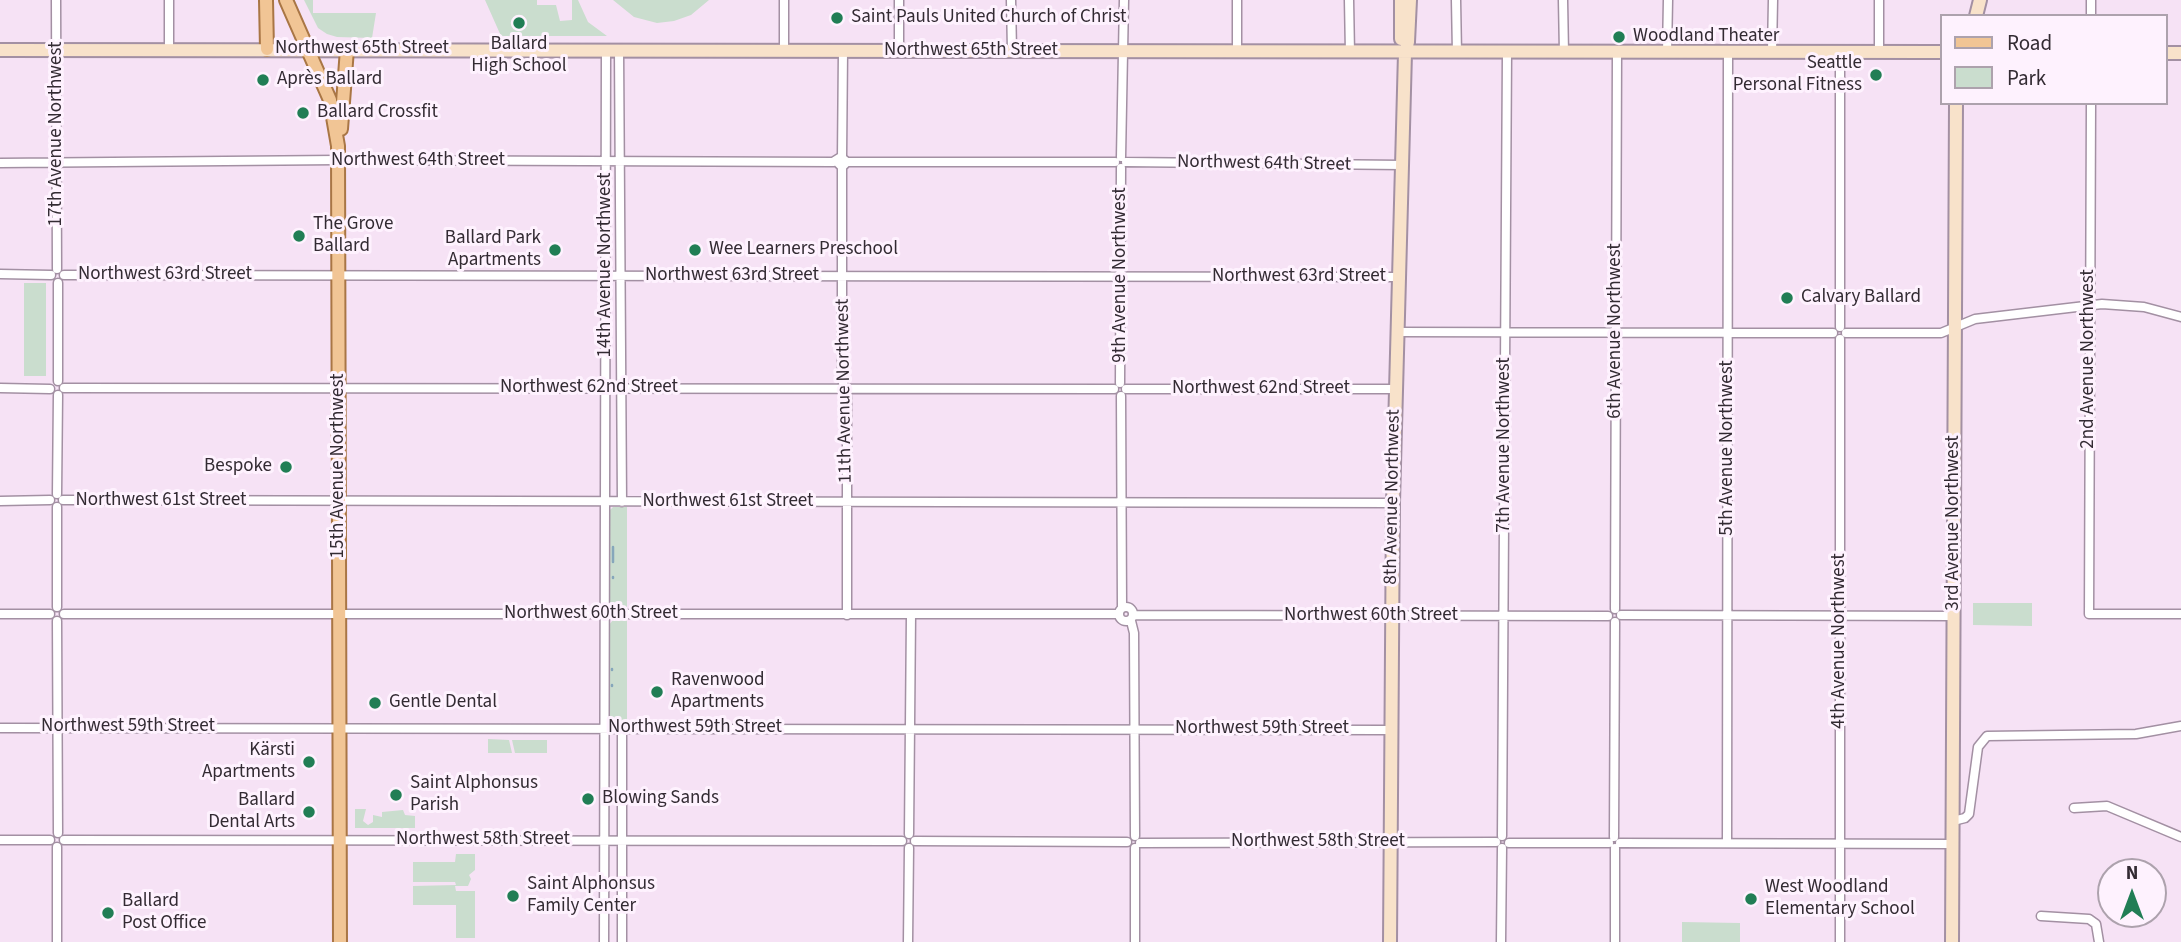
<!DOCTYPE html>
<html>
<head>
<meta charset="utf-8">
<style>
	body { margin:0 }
	#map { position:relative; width:2181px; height:942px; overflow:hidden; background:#f6e2f5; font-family:"Source Sans 3",sans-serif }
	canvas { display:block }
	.legend { position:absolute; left:1940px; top:14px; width:228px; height:91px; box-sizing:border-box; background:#fef2fe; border:2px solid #ada2ad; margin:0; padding:9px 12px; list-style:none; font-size:21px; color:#332b33 }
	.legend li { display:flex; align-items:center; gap:14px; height:35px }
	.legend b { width:35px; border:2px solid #ada2ad }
	.north { position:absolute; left:2097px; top:858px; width:70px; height:70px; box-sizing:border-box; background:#fef2fe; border:2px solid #ada2ad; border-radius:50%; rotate:0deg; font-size:19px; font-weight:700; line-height:28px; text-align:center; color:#332b33 }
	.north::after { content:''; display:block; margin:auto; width:24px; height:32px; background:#217e55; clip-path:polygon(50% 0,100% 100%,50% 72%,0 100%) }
</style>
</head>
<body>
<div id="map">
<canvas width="2181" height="942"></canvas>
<ul class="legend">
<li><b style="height:9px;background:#f1c595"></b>Road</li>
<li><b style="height:19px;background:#caddce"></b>Park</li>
</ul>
<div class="north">N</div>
</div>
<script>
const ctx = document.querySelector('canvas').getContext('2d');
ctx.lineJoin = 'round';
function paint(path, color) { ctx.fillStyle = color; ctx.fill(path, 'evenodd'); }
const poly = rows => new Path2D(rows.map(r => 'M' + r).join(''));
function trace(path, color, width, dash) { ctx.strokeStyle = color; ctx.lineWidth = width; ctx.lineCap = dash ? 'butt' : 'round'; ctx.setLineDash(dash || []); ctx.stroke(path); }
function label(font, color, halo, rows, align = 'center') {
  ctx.font = font + ' "Source Sans 3",sans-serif'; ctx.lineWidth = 6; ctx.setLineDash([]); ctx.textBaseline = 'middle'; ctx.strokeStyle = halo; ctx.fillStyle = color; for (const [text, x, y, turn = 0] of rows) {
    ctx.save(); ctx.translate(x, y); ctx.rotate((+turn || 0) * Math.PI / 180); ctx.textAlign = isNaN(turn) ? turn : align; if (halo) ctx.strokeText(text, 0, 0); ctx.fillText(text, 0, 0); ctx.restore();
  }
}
const green = poly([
	[304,0,313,0,313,13,376,13,372,38,337,37,327,34,318,28],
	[485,0,537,0,537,5,556,5,560,21,572,20,572,0,578,0,588,22,607,36,501,36],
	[613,0,709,0,691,15,674,21,657,23,634,17],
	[24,283,46,283,46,376,24,376],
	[613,507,627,507,627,609,613,608,608,604,608,512],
	[1973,603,2032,603,2032,626,1973,625],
	[613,620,627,620,627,722,612,721,608,717,608,626],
	[488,739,509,740,512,753,488,753],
	[512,740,547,740,547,753,515,753],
	[355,809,366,809,363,821,368,825,373,822,373,815,382,817,382,812,403,810,405,815,415,816,415,828,355,828],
	[456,854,475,854,475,870,469,875,471,879,468,886,455,886,456,891,475,891,475,938,456,938,456,905,413,905,413,886,456,885,455,882,413,882,413,862,455,862],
	[1682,922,1740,923,1740,942,1682,942]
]);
const stream = poly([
	[613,547,613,562],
	[613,577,613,578],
	[612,669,612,670],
	[612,685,612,686]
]);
const street = poly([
	[56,0,57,269],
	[169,0,169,49],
	[784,0,784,51],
	[899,0,899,51],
	[1011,0,1012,51],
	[1237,0,1237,52],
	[1349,0,1350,53],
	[1456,0,1457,53],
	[1563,0,1564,53],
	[2091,0,2091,16],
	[619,50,622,502],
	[1772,52,1773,0],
	[1879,52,1879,0],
	[1667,53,1668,0],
	[2091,103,2089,614,2181,614],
	[842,157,843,51],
	[1121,157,1124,0],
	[847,162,1115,162],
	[1126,162,1402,165],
	[0,163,338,160,833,162,841,157,847,162,842,167,837,162],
	[842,167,842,379,847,397,847,615],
	[0,274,51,275],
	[64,275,1399,277],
	[58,283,58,381],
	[1840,327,1840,53],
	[1397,332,1833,333],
	[1846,333,1941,333,1975,319,2102,304,2144,307,2181,317],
	[1840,339,1840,942],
	[1120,383,1121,168],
	[0,388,50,389],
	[64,388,1114,389],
	[1126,389,1396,389],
	[1121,396,1122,607],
	[57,494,58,395],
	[63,500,1393,503],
	[0,501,50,500],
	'1119 614a7 7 0 1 1 14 0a7 7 0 1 1-14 0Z',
	[57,607,57,507],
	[1615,609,1617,53],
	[0,614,50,614],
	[64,614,1118,614],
	[1134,615,1608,616],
	[1621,615,1954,616],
	[57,621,58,833],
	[1131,621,1134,633,1135,836],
	[0,728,1390,730],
	[622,728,622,942],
	[2074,808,2107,806,2181,837],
	[1953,821,1965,818,1969,814,1978,747,1987,736,2136,734,2181,726],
	[909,834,911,615],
	[1502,836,1507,53],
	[1614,837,1615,622],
	[0,840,50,840],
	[64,840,902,841],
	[915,841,1127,842],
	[1140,843,1496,842],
	[1509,843,1609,843],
	[1620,843,1952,844],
	[1727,843,1728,53],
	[2041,916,2089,919,2096,924,2099,942],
	[57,942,57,847],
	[604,942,606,50],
	[908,942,909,848],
	[1135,942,1135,848],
	[1501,942,1502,848],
	[1615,942,1615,848]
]);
const secondary = poly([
	[1976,16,1980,0],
	[1401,39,1401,0],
	[0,50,1941,52],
	[2165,53,2181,53],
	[1390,942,1393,503,1405,53,1408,42,1410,0],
	[1952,942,1956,103]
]);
const primary = poly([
	[266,0,267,49],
	[286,0,330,100,338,146,340,942],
	[341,129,347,49]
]);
const markers = [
	[837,18,7,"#217e55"],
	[519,23,7,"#217e55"],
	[1619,37,7,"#217e55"],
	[1876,75,7,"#217e55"],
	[263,80,7,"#217e55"],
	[303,113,7,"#217e55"],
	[299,236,7,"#217e55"],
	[555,250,7,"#217e55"],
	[695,250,7,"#217e55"],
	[1787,298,7,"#217e55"],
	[286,467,7,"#217e55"],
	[657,692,7,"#217e55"],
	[375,703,7,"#217e55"],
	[309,762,7,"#217e55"],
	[396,795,7,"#217e55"],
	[588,799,7,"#217e55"],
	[309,812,7,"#217e55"],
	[513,896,7,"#217e55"],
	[1751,899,7,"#217e55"],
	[108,913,7,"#217e55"]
];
const poiNames = [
	["Saint Pauls United Church of Christ",851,18],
	["Woodland Theater",1633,37],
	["Ballard",519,45,"center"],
	["High School",519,67,"center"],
	["Seattle",1862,64,"right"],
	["Personal Fitness",1862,86,"right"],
	["Après Ballard",277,80],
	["Ballard Crossfit",317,113],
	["The Grove",313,225],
	["Ballard",313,247],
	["Ballard Park",541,239,"right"],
	["Apartments",541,261,"right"],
	["Wee Learners Preschool",709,250],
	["Calvary Ballard",1801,298],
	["Bespoke",272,467,"right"],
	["Ravenwood",671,681],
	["Apartments",671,703],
	["Gentle Dental",389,703],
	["Kärsti",295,751,"right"],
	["Apartments",295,773,"right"],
	["Saint Alphonsus",410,784],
	["Parish",410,806],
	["Blowing Sands",602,799],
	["Ballard",295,801,"right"],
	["Dental Arts",295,823,"right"],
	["Saint Alphonsus",527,885],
	["Family Center",527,907],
	["West Woodland",1765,888],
	["Elementary School",1765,910],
	["Ballard",122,902],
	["Post Office",122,924]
];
const streetNames = [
	["Northwest 65th Street",362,49],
	["Northwest 65th Street",971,51],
	["17th Avenue Northwest",57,134,-90],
	["Northwest 64th Street",418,161],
	["Northwest 64th Street",1264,164,1],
	["14th Avenue Northwest",606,265,-90],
	["Northwest 63rd Street",165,275],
	["9th Avenue Northwest",1121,275,-90],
	["Northwest 63rd Street",732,276],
	["Northwest 63rd Street",1299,277],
	["6th Avenue Northwest",1616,331,-90],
	["2nd Avenue Northwest",2089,359,-90],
	["Northwest 62nd Street",589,388],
	["Northwest 62nd Street",1261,389],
	["11th Avenue Northwest",845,391,-91],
	["7th Avenue Northwest",1505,445,-90],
	["5th Avenue Northwest",1728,448,-90],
	["15th Avenue Northwest",339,466,-90],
	["8th Avenue Northwest",1393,497,-89],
	["Northwest 61st Street",161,501],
	["Northwest 61st Street",728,502],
	["3rd Avenue Northwest",1954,523,-90],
	["Northwest 60th Street",591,614],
	["Northwest 60th Street",1371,616],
	["4th Avenue Northwest",1840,641,-90],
	["Northwest 59th Street",128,727],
	["Northwest 59th Street",695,728],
	["Northwest 59th Street",1262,729],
	["Northwest 58th Street",483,840],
	["Northwest 58th Street",1318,842]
];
paint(green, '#caddce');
trace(stream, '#86a7bb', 2.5);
trace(street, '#a390a3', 11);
trace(secondary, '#a390a3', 16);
trace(primary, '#a97645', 16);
trace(street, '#fff', 8);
trace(secondary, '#f8e2ca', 12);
trace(primary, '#f1c595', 12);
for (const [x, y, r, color] of markers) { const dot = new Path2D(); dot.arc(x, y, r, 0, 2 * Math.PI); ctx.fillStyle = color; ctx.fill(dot); trace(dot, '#fef2fe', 2.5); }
label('19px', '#332b33', '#fef2fe', poiNames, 'left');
label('19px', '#332b33', '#fef2fe', streetNames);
</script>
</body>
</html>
